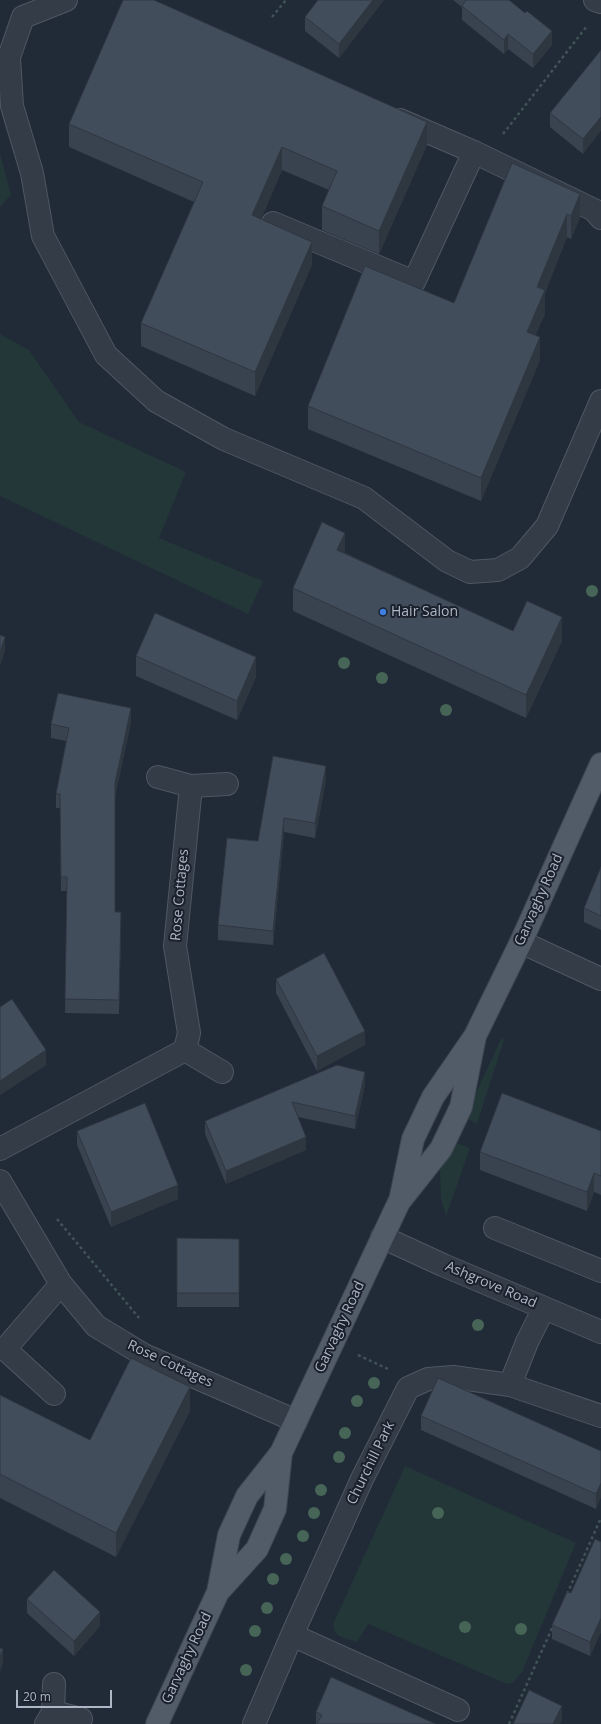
<!DOCTYPE html>
<html>
<head>
<meta charset="utf-8">
<style>
	body { margin:0 }
	#map { position:relative; width:601px; height:1724px; overflow:hidden; background:#212a37; font-family:"Open Sans",sans-serif }
	canvas { display:block }
	.scale { position:absolute; left:16px; top:1690px; width:96px; height:18px; box-sizing:border-box; border:2px solid #aeb7c5; border-top:0; padding-left:5px; font-size:12px; line-height:14px; white-space:nowrap; color:#aeb7c5; -webkit-text-stroke:3px #1a212c; paint-order:stroke }
</style>
</head>
<body>
<div id="map">
<canvas width="601" height="1724"></canvas>
<div class="scale">20 m</div>
</div>
<script>
const ctx = document.querySelector('canvas').getContext('2d');
ctx.lineJoin = 'round';
function paint(path, color) { ctx.fillStyle = color; ctx.fill(path, 'evenodd'); }
const poly = rows => new Path2D(rows.map(r => 'M' + r).join(''));
function trace(path, color, width, dash) { ctx.strokeStyle = color; ctx.lineWidth = width; ctx.lineCap = dash ? 'butt' : 'round'; ctx.setLineDash(dash || []); ctx.stroke(path); }
function label(font, color, halo, rows, align = 'center') {
  ctx.font = font + ' "Open Sans",sans-serif'; ctx.lineWidth = 4; ctx.setLineDash([]); ctx.textBaseline = 'middle'; ctx.strokeStyle = halo; ctx.fillStyle = color; for (const [text, x, y, turn = 0] of rows) {
    ctx.save(); ctx.translate(x, y); ctx.rotate((+turn || 0) * Math.PI / 180); ctx.textAlign = isNaN(turn) ? turn : align; if (halo) ctx.strokeText(text, 0, 0); ctx.fillText(text, 0, 0); ctx.restore();
  }
}
const green = poly([
	[0,153,11,195,0,207],
	[0,334,29,350,79,422,186,472,159,538,263,581,248,614,0,496],
	[502,1037,504,1040,477,1124,466,1118,467,1112],
	[454,1142,470,1148,446,1217,441,1198,440,1171],
	[405,1466,576,1543,522,1672,514,1682,507,1684,368,1624,357,1642,338,1636,334,1630,333,1624]
]);
const path = poly([
	[272,17,286,0],
	[503,134,587,26],
	[57,1219,139,1318],
	[358,1355,388,1369],
	[567,1594,601,1518],
	[509,1724,553,1626]
]);
const minor = poly([
	[66,0,23,17,9,57,12,106,32,173,43,236,106,355,156,401,224,439,364,498,447,561,470,572,498,570,520,558,547,526,601,401],
	[595,0,601,2],
	[400,120,474,152,594,210,601,218],
	[273,223,414,282,474,152],
	[158,777,191,786,227,784],
	[521,942,601,979],
	[185,1050,222,1072],
	[0,1149,185,1050,189,1033,175,946,191,786],
	[0,1181,61,1284,96,1326,144,1355,296,1421],
	[495,1228,601,1271],
	[382,1237,443,1265,601,1332],
	[510,1385,527,1342,544,1308],
	[54,1394,5,1349,61,1284],
	[292,1635,458,1710],
	[53,1712,81,1719],
	[46,1724,53,1712,54,1684],
	[254,1724,292,1635,362,1479,408,1388,428,1379,453,1377,510,1385,601,1416]
]);
const major = poly([
	[401,1196,413,1139,433,1097,475,1036,521,942,601,764],
	[218,1592,257,1549,275,1509,281,1453],
	[157,1724,218,1592,229,1535,247,1496,281,1453,399,1202,441,1149,461,1107,475,1036]
]);
const trees = [
	[592,591],
	[344,663],
	[382,678],
	[446,710],
	[478,1325],
	[374,1383],
	[357,1401],
	[345,1433],
	[339,1457],
	[321,1490],
	[314,1513],
	[438,1513],
	[303,1536],
	[286,1559],
	[273,1579],
	[267,1608],
	[465,1627],
	[521,1629],
	[255,1631],
	[246,1670]
];
const wall = poly([
	[318,0,384,0,339,58,305,31,305,17],
	[453,0,509,0,552,45,533,68,508,49,504,54,462,20,462,7],
	[601,50,583,154,550,127,550,113],
	[69,124,427,145,379,254,322,230,322,206,329,190,282,170,261,219,312,265,255,396,141,346,141,323,194,202,69,147],
	[512,163,580,217,571,239,567,237,545,293,545,314,535,335,540,360,481,501,308,429,308,406,454,303],
	[345,553,513,631,562,641,526,718,293,611,293,588],
	[136,656,256,677,237,720,136,676],
	[131,722,115,797,115,912,121,926,119,1014,65,1013,67,891,61,891,60,808,56,808,56,794,66,741,51,738,51,724],
	[326,780,315,838,284,832,273,945,218,940,218,925,258,841],
	[601,867,601,930,584,922,584,908],
	[276,979,365,1045,317,1071,276,993],
	[0,1007,46,1065,0,1095],
	[365,1085,355,1129,298,1117,306,1150,226,1184,205,1134,205,1121],
	[77,1131,178,1199,111,1227,77,1145],
	[601,1131,601,1195,594,1192,587,1211,480,1170,480,1152],
	[177,1238,239,1239,239,1307,177,1307],
	[0,1395,90,1440,190,1411,116,1557,0,1498],
	[421,1416,601,1451,601,1497,596,1509,421,1430],
	[601,1542,601,1632,590,1656,552,1639,552,1625],
	[27,1599,100,1626,74,1656,27,1613],
	[316,1712,436,1724,316,1724]
]);
const shadedWall = poly([
	[373,0,384,0,339,58,339,44],
	[552,31,552,45,533,68,533,54],
	[508,34,508,49,504,54,504,40],
	[601,117,601,131,583,154,583,139],
	[427,122,427,145,379,254,379,231],
	[282,147,282,170,252,239,252,215],
	[580,194,580,217,571,239,571,216],
	[567,214,567,237,545,293,545,314,527,355,527,332,537,287],
	[312,242,312,265,255,396,255,372],
	[540,337,540,360,481,501,481,478],
	[345,533,345,556,337,550],
	[562,617,562,641,526,718,526,695],
	[5,637,5,651,0,666,0,652],
	[256,657,256,677,237,720,237,701],
	[131,708,131,722,115,797,115,783],
	[326,766,326,780,315,838,315,823],
	[284,818,284,832,273,945,273,931],
	[121,912,121,926,119,1014,119,1000],
	[365,1031,365,1045,317,1071,317,1056],
	[46,1050,46,1065,0,1095,0,1081],
	[365,1072,365,1085,355,1129,355,1116],
	[306,1137,306,1150,226,1184,226,1171],
	[594,1173,594,1192,587,1211,587,1192],
	[178,1185,178,1199,111,1227,111,1212],
	[190,1387,190,1411,116,1557,116,1533],
	[601,1483,601,1497,596,1509,596,1494],
	[100,1612,100,1626,74,1656,74,1641],
	[601,1618,601,1632,590,1656,590,1642],
	[3,1649,3,1663,0,1672,0,1658],
	[562,1706,562,1720,560,1724,553,1724]
]);
const building = poly([
	[123,0,154,0,427,122,379,231,322,206,337,171,282,147,252,215,312,242,255,372,141,323,203,182,69,124,123,0],
	[318,0,373,0,339,44,305,17,318,0],
	[466,0,509,0,525,13,527,11,552,31,533,54,508,34,504,40,462,6,466,0],
	[601,50,601,117,583,139,550,113,601,50],
	[512,163,580,194,571,216,567,214,537,287,545,290,527,332,540,337,481,478,308,406,365,266,454,303,512,163],
	[322,522,345,533,337,550,513,631,527,601,562,617,526,695,293,588,322,522],
	[155,613,256,657,237,701,136,656,155,613],
	[0,635,5,637,0,652,0,635],
	[58,693,131,708,115,783,115,912,121,912,119,1000,65,999,67,877,61,877,60,794,56,794,69,728,51,724,58,693],
	[273,756,326,766,315,823,284,818,273,931,218,925,227,838,258,841,273,756],
	[601,867,601,916,584,908,601,867],
	[324,953,365,1031,317,1056,276,979,324,953],
	[12,999,46,1050,0,1081,0,1007,12,999],
	[337,1065,365,1072,355,1116,292,1102,306,1137,226,1171,205,1121,337,1065],
	[502,1093,601,1131,601,1176,594,1173,587,1192,480,1152,502,1093],
	[145,1103,178,1185,111,1212,77,1131,145,1103],
	[177,1238,239,1239,239,1293,177,1293,177,1238],
	[131,1358,190,1387,116,1533,0,1474,0,1395,90,1440,131,1358],
	[438,1378,601,1451,601,1483,596,1494,421,1416,438,1378],
	[595,1539,601,1542,601,1618,590,1642,552,1625,567,1592,571,1593,595,1539],
	[54,1570,100,1612,74,1641,27,1599,54,1570],
	[0,1648,3,1649,0,1658,0,1648],
	[331,1677,436,1724,317,1724,322,1715,316,1712,331,1677],
	[529,1690,562,1706,553,1724,513,1724,529,1690]
]);
const markers = [
	[383,612,4,"#3f7fe0"]
];
const poiNames = [
	["Hair Salon",391,612]
];
const streetNames = [
	["Rose Cottages",180,895,-85],
	["Garvaghy Road",539,900,-66],
	["Ashgrove Road",491,1285,23],
	["Garvaghy Road",340,1327,-65],
	["Rose Cottages",170,1364,25],
	["Churchill Park",371,1463,-64],
	["Garvaghy Road",187,1658,-65]
];
paint(green, '#233638');
trace(minor, '#4f5763', 24);
trace(major, '#3e4552', 24);
trace(path, '#405356', 2.5, [3, 3]);
trace(minor, '#343c48', 22);
trace(major, '#525b68', 22);
ctx.fillStyle = '#476557';
for (const [x, y] of trees) { ctx.beginPath(); ctx.arc(x, y, 6, 0, 2 * Math.PI); ctx.fill(); }
paint(wall, '#39424f');
paint(shadedWall, '#2e3640');
paint(building, '#424d5c');
trace(building, '#2e3640', 1);
for (const [x, y, r, color] of markers) { const dot = new Path2D(); dot.arc(x, y, r, 0, 2 * Math.PI); ctx.fillStyle = color; ctx.fill(dot); trace(dot, '#1a212c', 1.5); }
label('14px', '#aeb7c5', '#1a212c', poiNames, 'left');
label('14px', '#aeb7c5', '#1a212c', streetNames);
</script>
</body>
</html>
